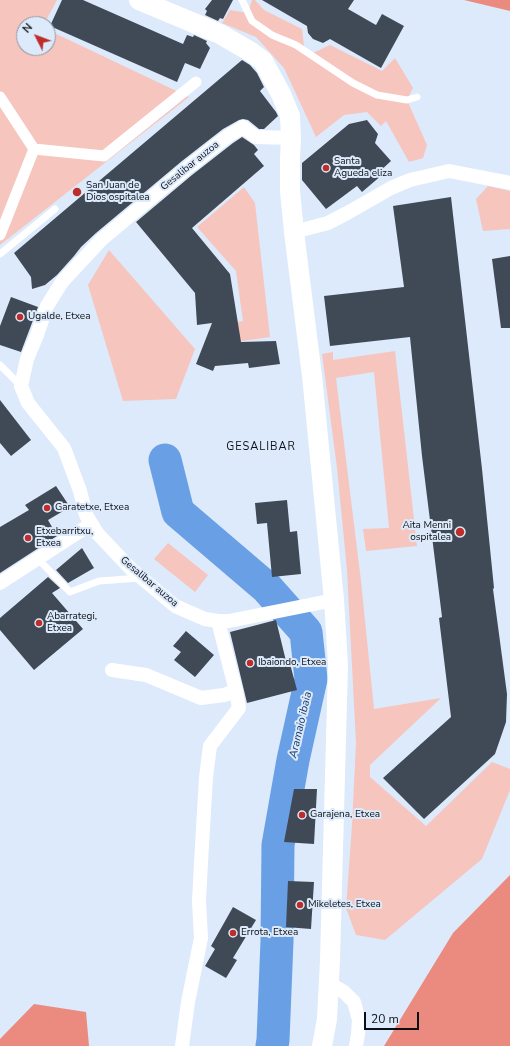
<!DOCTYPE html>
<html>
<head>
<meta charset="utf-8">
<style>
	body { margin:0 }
	#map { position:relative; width:510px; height:1046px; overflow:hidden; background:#ddeafb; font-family:"Nunito Sans",sans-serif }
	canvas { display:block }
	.north { position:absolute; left:16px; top:16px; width:40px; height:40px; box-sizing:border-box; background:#ddeafb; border:1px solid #89939f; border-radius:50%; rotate:312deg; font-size:11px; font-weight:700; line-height:16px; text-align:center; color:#0c1016 }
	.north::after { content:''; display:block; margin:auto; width:14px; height:18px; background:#bd2e2b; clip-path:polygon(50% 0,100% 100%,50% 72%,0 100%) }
	.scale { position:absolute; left:364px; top:1012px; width:55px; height:18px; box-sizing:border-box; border:2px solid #0c1016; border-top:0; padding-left:5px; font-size:12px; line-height:14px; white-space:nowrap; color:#0c1016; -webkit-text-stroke:3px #ddeafb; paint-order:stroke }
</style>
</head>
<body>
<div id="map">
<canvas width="510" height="1046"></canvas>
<div class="north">N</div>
<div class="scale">20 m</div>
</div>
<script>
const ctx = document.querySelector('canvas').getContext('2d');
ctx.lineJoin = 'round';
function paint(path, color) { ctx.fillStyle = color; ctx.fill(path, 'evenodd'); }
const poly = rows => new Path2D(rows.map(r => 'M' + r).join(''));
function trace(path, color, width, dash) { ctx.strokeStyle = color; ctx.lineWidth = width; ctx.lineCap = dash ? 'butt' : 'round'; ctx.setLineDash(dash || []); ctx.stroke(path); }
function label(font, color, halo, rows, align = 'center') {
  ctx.font = font + ' "Nunito Sans",sans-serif'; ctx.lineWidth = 4; ctx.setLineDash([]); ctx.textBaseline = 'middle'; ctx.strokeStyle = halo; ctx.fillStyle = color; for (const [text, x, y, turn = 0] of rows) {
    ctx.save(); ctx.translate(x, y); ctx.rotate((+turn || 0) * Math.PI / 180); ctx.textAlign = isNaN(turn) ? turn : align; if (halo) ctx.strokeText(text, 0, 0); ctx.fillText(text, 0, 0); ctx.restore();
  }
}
const green = poly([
	[0,0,57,0,44,24,24,24,24,48,48,48,48,30,189,97,0,245],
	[252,0,255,0,264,10,302,29,304,46,313,53,330,45,382,71,395,58,413,88,407,100,427,145,423,158,409,162,386,121,381,126,367,112,344,115,316,137,284,68,256,37,222,23,230,10,248,13],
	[488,186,510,191,510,229,483,231,476,199],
	[244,187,255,203,270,337,229,343,232,323,243,321,236,271,197,227],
	[109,250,195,349,176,399,123,401,88,285],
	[395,351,417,546,366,551,363,529,389,528,374,372,336,378,361,581,374,709,441,698,370,765,370,777,426,826,492,762,510,769,510,790,482,859,385,940,356,935,346,908,352,825,356,743,347,570,337,468,322,354,333,352,333,360],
	[168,543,208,575,195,592,154,559]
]);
const forest = poly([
	[464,0,510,0,510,11],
	[510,875,510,1046,384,1046,453,933],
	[34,1004,86,1012,89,1046,0,1046,0,1039]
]);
const river = poly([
	[165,460,178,512,267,588,306,632,311,679,293,760,278,845,277,941,273,1040,272,1046]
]);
const building = poly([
	[62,0,83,0,183,44,187,35,193,37,194,35,207,41,206,43,210,48,200,69,185,63,177,82,50,26],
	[212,0,233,0,223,19,220,18,218,21,205,15,207,11,205,9],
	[262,0,354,0,348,9,376,25,382,14,404,26,381,68,330,39,323,43,313,39,308,33,307,26],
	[242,60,250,65,257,73,264,87,260,91,276,112,278,116,264,129,259,129,248,120,243,119,239,120,223,129,182,161,96,233,81,247,74,256,57,275,45,285,32,289,31,277,14,253],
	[367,120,378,134,375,143,391,161,379,172,382,175,362,192,357,186,326,209,302,180,302,163,349,124],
	[242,137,254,145,258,150,254,154,264,166,192,228,230,274,241,342,276,341,280,364,249,368,248,363,215,366,213,371,196,364,212,323,197,325,195,293,136,222,192,175,233,143],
	[451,197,482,469,494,588,493,589,507,694,506,722,495,754,424,819,383,778,451,717,439,618,442,617,422,456,410,337,330,346,324,296,404,287,393,206],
	[510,256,510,328,501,328,492,259],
	[11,297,38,307,21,352,0,345,0,326],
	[0,400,31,440,11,456,0,443],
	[56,486,70,507,48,520,57,536,0,573,0,527,29,510,25,505],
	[287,500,290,532,297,531,301,574,272,577,267,523,257,524,255,503],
	[82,548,94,568,68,583,56,570],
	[48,577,60,588,52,593,83,629,34,670,0,630,0,618],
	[276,620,286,661,289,660,297,690,247,703,230,632],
	[186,631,214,655,195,677,174,660,181,652,173,646],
	[294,789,317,789,314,844,284,842],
	[288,881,314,882,311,929,286,927],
	[233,907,256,920,233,958,237,960,226,978,205,966,215,949,211,946]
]);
const service = poly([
	[242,0,252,21,272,35,296,45,353,83,377,95,407,100,417,97],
	[0,254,55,209],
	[0,365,21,386],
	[38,559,70,592,99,581,141,578]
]);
const pedestrian = poly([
	[0,97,34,149,0,235],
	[34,149,104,156,196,82]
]);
const minor = poly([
	[291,138,256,137,243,127,228,136,187,168,101,240,62,282,47,306,37,335,27,359,21,386,28,403,64,448,80,491,86,515,97,533,131,569,175,606,205,619,218,621,229,621,334,600],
	[294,232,328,223,349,212,391,188,410,180,449,171,510,183],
	[0,583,91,524],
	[112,670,146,675,201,698,224,695,236,691],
	[329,983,344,992,354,1002,359,1020,358,1034,356,1046],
	[182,1046,188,1002,201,938,199,901,201,863,206,777,210,746,239,708,236,691,218,621]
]);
const secondary = poly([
	[139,0,220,34,251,52,263,61,281,94,290,116,291,138,290,159,290,191,294,232,312,376,334,600,338,665,330,960,327,1019,322,1046]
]);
const markers = [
	[326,168,4,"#bd2e2b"],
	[77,192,5,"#bd2e2b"],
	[20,317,4,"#bd2e2b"],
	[47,508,4,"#bd2e2b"],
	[460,532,5,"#bd2e2b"],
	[28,538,4,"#bd2e2b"],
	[39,623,4,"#bd2e2b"],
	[250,663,4,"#bd2e2b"],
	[302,815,4,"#bd2e2b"],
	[300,905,4,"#bd2e2b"],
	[233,933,4,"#bd2e2b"]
];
const poiNames = [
	["Santa",334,162],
	["Agueda eliza",334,174],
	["San Juan de",86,186],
	["Dios ospitalea",86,198],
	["Ugalde, Etxea",28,317],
	["Garatetxe, Etxea",55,508],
	["Aita Menni",451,526,"right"],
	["ospitalea",451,538,"right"],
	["Etxebarritxu,",36,532],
	["Etxea",36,544],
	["Abarrategi,",47,617],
	["Etxea",47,629],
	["Ibaiondo, Etxea",258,663],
	["Garajena, Etxea",310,815],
	["Mikeletes, Etxea",308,905],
	["Errota, Etxea",241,933]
];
const streetNames = [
	["Gesalibar auzoa",190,166,-39],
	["Gesalibar auzoa",149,582,40]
];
const neighbourhoodNames = [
	["GESALIBAR",261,447]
];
const waterNames = [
	["Aramaio ibaia",301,725,-77]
];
paint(green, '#f6c5be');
paint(forest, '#eb8b80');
trace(river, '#689fe5', 33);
paint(building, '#404a57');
trace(service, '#fff', 7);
trace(pedestrian, '#fff', 11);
trace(minor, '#fff', 14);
trace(secondary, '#fff', 20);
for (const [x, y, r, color] of markers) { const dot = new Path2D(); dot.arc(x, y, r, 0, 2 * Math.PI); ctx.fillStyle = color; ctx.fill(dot); trace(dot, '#ddeafb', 1.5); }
label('10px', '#0c1016', '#ddeafb', poiNames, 'left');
label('10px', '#0c1016', '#ddeafb', streetNames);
ctx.letterSpacing = '1px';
label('11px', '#0c1016', '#ddeafb', neighbourhoodNames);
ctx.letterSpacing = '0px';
label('italic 11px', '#103663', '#ddeafb', waterNames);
</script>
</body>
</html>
